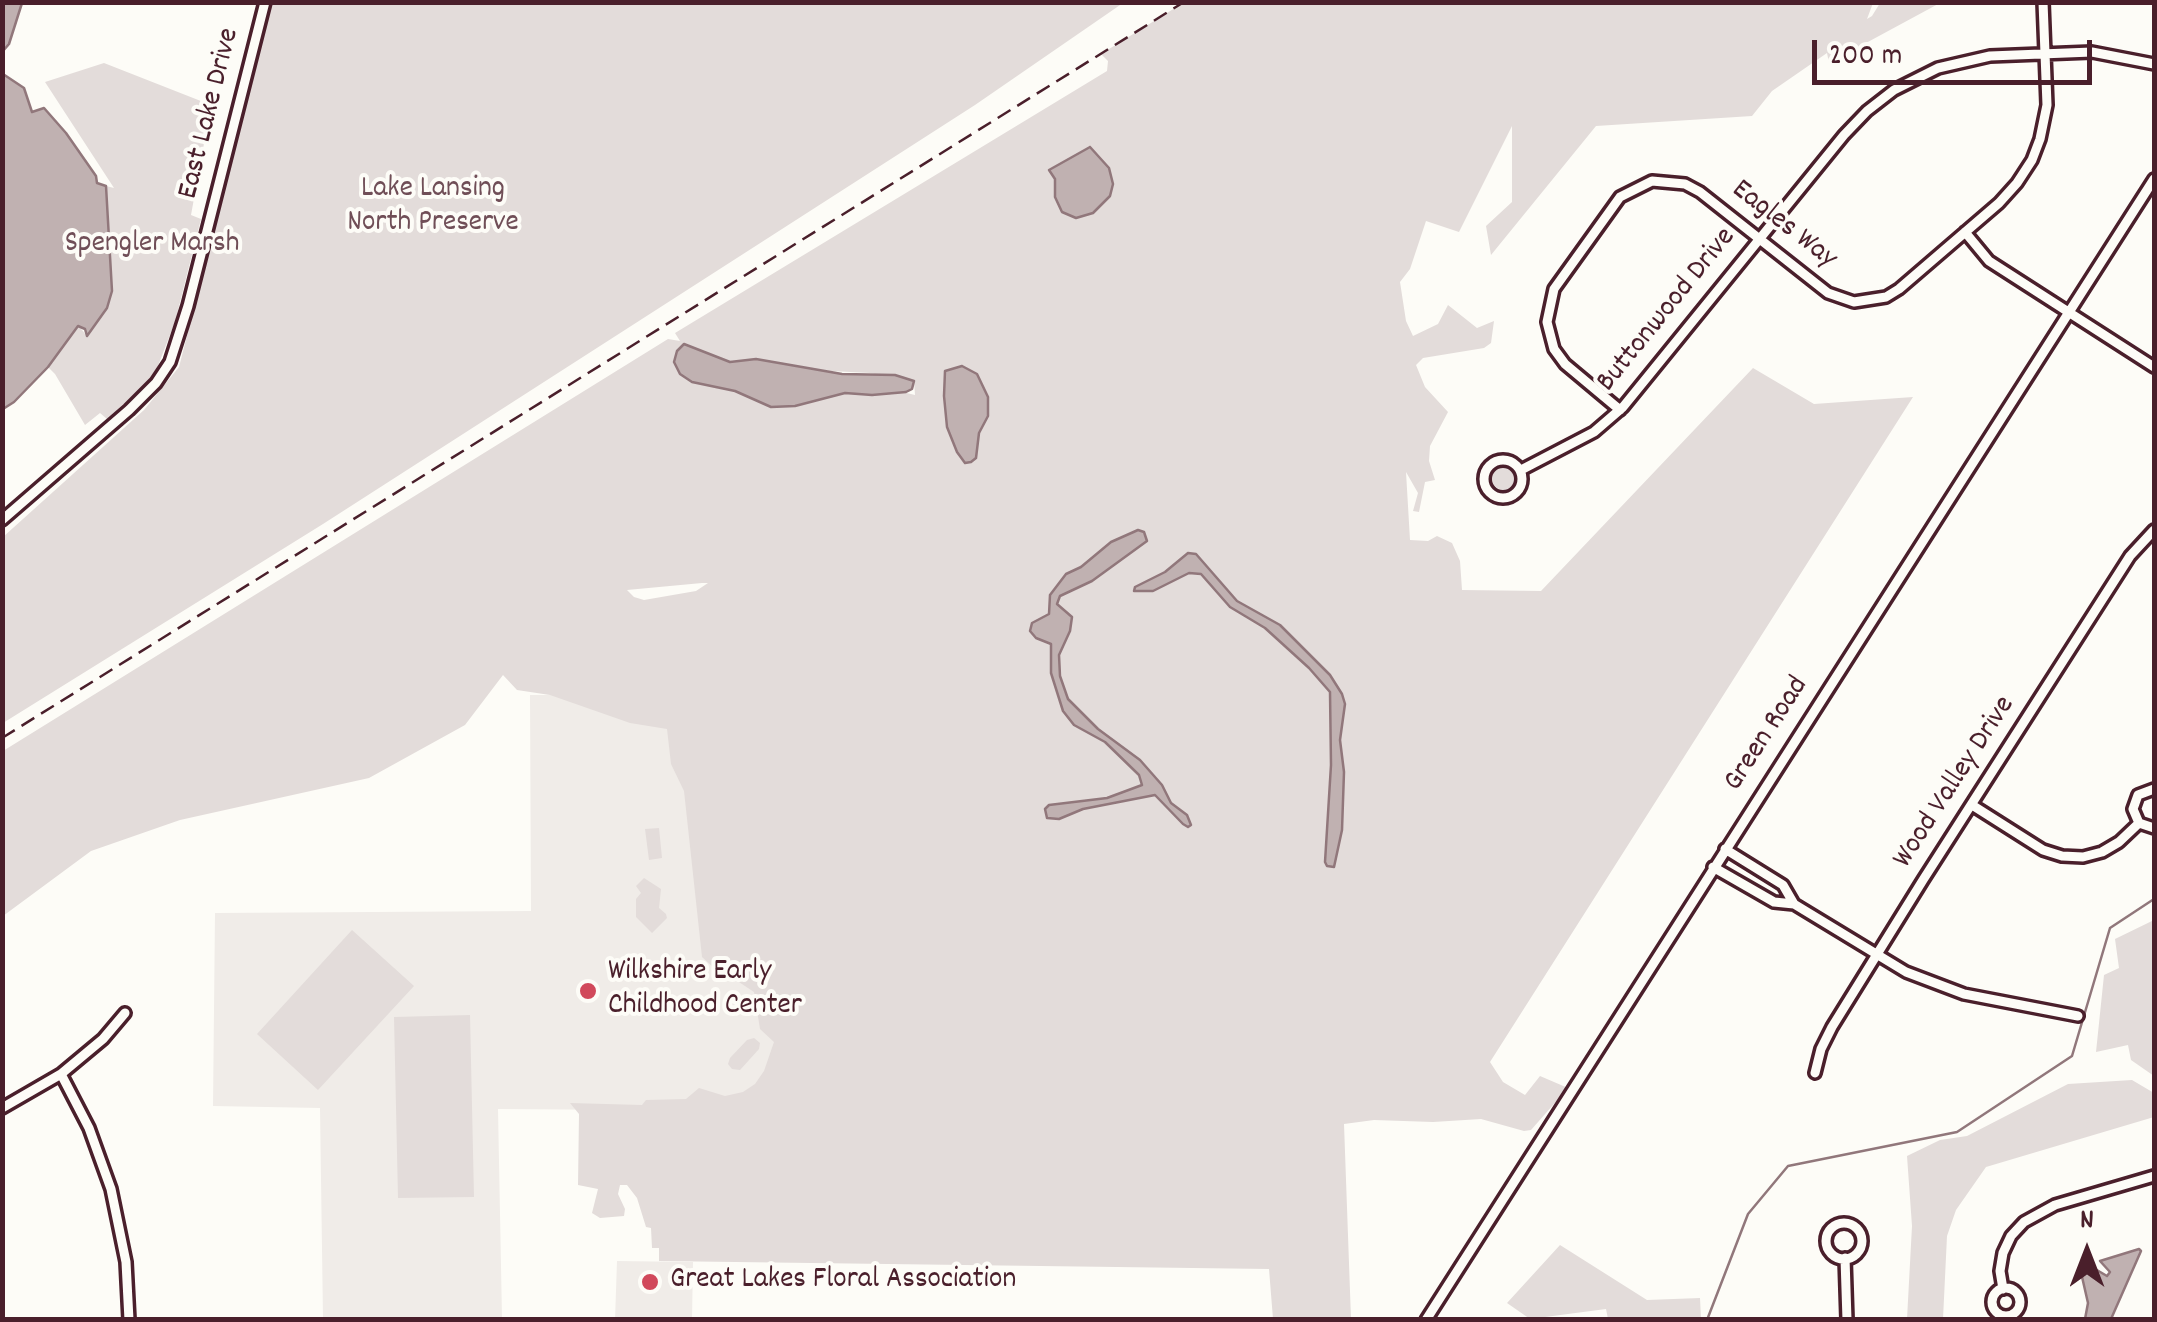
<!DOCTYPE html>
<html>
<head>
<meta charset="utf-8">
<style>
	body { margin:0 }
	#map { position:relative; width:2157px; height:1322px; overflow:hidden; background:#fdfcf7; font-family:Dekko,sans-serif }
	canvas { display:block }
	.frame { position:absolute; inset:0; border:5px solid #4a1f2b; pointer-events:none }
	.north { position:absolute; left:2037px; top:1202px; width:100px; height:100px; -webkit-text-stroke:8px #fdfcf7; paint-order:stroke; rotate:0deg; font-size:28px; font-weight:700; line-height:40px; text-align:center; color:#4a1f2b }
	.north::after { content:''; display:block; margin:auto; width:35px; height:45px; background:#4a1f2b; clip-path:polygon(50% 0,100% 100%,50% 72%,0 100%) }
	.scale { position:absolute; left:1812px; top:40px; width:280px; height:45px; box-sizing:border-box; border:5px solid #4a1f2b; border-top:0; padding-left:12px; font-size:30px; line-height:35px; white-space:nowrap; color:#4a1f2b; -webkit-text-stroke:8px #fdfcf7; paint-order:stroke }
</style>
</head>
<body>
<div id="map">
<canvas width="2157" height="1322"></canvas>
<div class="frame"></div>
<div class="north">N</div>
<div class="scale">200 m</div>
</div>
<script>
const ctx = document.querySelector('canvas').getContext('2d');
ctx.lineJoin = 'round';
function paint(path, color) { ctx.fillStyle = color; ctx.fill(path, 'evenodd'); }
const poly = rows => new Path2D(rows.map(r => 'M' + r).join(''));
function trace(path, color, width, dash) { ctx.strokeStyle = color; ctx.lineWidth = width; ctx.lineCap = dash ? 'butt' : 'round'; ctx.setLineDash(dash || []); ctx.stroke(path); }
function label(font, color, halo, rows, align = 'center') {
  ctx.font = font + ' Dekko,sans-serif'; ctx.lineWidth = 8; ctx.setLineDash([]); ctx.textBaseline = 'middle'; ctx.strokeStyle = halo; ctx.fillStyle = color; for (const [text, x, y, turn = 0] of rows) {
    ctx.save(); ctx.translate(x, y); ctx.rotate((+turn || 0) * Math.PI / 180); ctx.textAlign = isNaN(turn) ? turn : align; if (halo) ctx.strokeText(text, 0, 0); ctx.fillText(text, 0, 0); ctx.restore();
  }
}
const built = poly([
	[530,695,604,695,709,733,779,980,782,1091,766,1111,498,1109,502,1318,323,1319,320,1108,213,1106,215,913,531,911],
	[617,1261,693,1262,692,1319,615,1320]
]);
const green = poly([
	[272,3,272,2,1123,3,975,105,323,524,3,723,3,537,144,410,179,367],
	[1183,3,1873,3,1867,19,1872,16,1880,3,1940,3,1829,63,1827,53,1772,91,1752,116,1596,126,1491,255,1486,226,1512,202,1512,126,1459,232,1426,221,1410,269,1400,282,1406,321,1413,336,1438,324,1448,305,1477,328,1494,321,1491,343,1484,348,1423,358,1416,365,1425,387,1448,412,1430,446,1429,461,1435,480,1425,482,1419,512,1413,511,1418,493,1406,472,1410,540,1428,541,1437,536,1452,543,1460,561,1462,590,1541,591,1753,368,1814,404,1913,397,1490,1062,1503,1082,1525,1095,1540,1076,1568,1088,1531,1130,1524,1131,1481,1119,1433,1122,1374,1120,1344,1124,1351,1319,1273,1319,1269,1269,659,1261,659,1248,652,1248,651,1228,646,1227,637,1198,627,1185,620,1185,618,1194,625,1209,624,1216,600,1218,592,1213,598,1189,578,1185,579,1114,570,1103,642,1105,646,1100,686,1099,699,1088,725,1096,743,1092,755,1084,764,1071,774,1042,760,1029,754,992,733,978,725,978,702,957,684,791,671,764,667,729,630,723,550,695,517,690,503,675,465,725,369,778,180,820,91,851,3,916,3,751,668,339,680,341,675,333,1107,71,1108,61,1101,54],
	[811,370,870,373,914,381,915,395],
	[702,583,708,583,696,591,644,600,634,597,627,590],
	[104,63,211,105,191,215,201,219,175,322,154,376,107,419,100,413,85,425,55,374,48,367,78,325,86,335,112,291,106,186,114,188,45,82],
	'1492 478a12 12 0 1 1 24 0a12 12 0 1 1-24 0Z',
	[659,828,662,858,649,860,645,829],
	[644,878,661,889,659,908,666,914,667,918,652,933,636,917,636,899,641,893,636,886],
	[2154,920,2154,1076,2131,1060,2128,1045,2096,1052,2104,975,2119,968,2115,939],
	[352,930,414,986,318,1090,257,1034],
	[470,1015,474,1197,398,1198,394,1017],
	[754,1038,760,1043,759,1049,740,1070,732,1069,728,1064,730,1058,747,1040],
	[2132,1080,2154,1093,2154,1117,1986,1167,1956,1210,1947,1236,1943,1319,1907,1319,1912,1226,1907,1156,1940,1140,1967,1136,2068,1084],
	[1560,1245,1647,1300,1700,1298,1701,1319,1608,1319,1606,1309,1530,1319,1507,1303]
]);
const water = poly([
	[3,2,22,3,9,44,3,51,3,2],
	[3,74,24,88,32,112,44,108,66,133,96,176,97,183,106,186,112,291,107,308,87,336,85,329,78,326,48,367,14,402,3,409,3,74],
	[1090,147,1109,168,1113,184,1110,196,1093,213,1076,218,1062,212,1055,197,1055,179,1049,170,1090,147],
	[684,344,730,362,756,359,842,374,895,375,914,381,912,389,906,392,872,395,845,393,795,406,771,407,735,391,692,382,680,374,674,362,677,351,684,344],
	[962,366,977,374,988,397,988,416,979,433,976,458,971,462,965,463,957,452,947,427,944,396,945,371,962,366],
	[1138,530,1144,532,1147,541,1092,581,1060,596,1057,604,1072,617,1070,631,1059,655,1060,676,1068,699,1098,729,1140,760,1162,785,1171,803,1187,815,1191,825,1188,827,1183,824,1155,795,1083,809,1059,819,1047,818,1045,809,1049,805,1107,798,1142,785,1139,775,1105,742,1074,725,1063,711,1051,673,1051,644,1036,638,1030,631,1032,623,1049,614,1050,595,1066,574,1081,567,1111,542,1138,530],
	[1188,553,1196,554,1237,601,1280,625,1330,675,1342,694,1345,704,1340,740,1344,772,1342,830,1334,867,1327,866,1325,862,1331,765,1330,692,1309,668,1265,628,1230,607,1201,574,1189,573,1153,591,1134,591,1135,587,1165,572,1188,553],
	[2139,1249,2141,1251,2111,1319,2085,1319,2088,1303,2080,1268,2090,1266,2107,1276,2110,1272,2100,1261,2139,1249]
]);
const stream = poly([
	[1707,1320,1748,1214,1788,1166,1957,1132,2072,1056,2110,928,2154,899]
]);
const minor = poly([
	[1965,232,1989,261,2154,367],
	[1620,410,1565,364,1554,349,1547,322,1554,289,1620,197,1652,181,1685,184,1700,192,1828,293,1854,302,1886,297,1899,289,1999,203,2017,183,2032,160,2040,139,2047,105,2043,2],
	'1484 479a19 19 0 1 1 38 0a19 19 0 1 1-38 0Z',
	[1521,470,1594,432,1623,407,1844,135,1867,111,1894,90,1938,68,1990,56,2092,52,2154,64],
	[2,520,129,410,156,383,170,362,188,306,265,2],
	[2154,789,2138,795,2133,809,2139,823,2154,828],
	[1972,805,2043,850,2062,856,2083,857,2102,852,2119,842,2139,823],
	[1725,849,1783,885,1794,904,1906,972,1964,994,2078,1016],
	[1713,867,1774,902,1794,904],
	[1815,1073,1821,1049,1832,1027,1923,880,2130,556,2154,530],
	[61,1074,89,1128,111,1189,126,1262,129,1320],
	[2,1108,61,1074,103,1039,125,1013],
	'1826 1241a18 18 0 1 1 36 0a18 18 0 1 1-36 0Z',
	[1845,1258,1847,1320],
	'1992 1302a14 14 0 1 1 28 0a14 14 0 1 1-28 0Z',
	[2003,1289,2000,1271,2003,1253,2011,1236,2024,1222,2055,1205,2154,1176],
	[1426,1320,2154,179]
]);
const rail = poly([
	[2,738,1184,2]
]);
const markers = [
	[588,991,10,"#d1495b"],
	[650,1282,10,"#d1495b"]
];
const streetNames = [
	["East Lake Drive",211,114,-76],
	["Eagles Way",1783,226,38],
	["Buttonwood Drive",1668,311,-51],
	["Green Road",1768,735,-57],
	["Wood Valley Drive",1956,783,-57]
];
const parkNames = [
	["Lake Lansing",433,191],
	["North Preserve",433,225],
	["Spengler Marsh",152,246]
];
const poiNames = [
	["Wilkshire Early",608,974],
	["Childhood Center",608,1008],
	["Great Lakes Floral Association",670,1282]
];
paint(built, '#f0ece8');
paint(green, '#e3dcda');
paint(water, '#c0b1b1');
trace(water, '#91777b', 2.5);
trace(stream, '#91777b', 2.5);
trace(minor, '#4a1f2b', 16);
trace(minor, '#fdfcf7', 9);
trace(rail, '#4a1f2b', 2.5, [15, 8]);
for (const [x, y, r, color] of markers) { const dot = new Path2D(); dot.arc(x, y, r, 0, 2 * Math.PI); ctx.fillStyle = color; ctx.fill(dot); trace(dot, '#fdfcf7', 4); }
label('30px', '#4a1f2b', '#fdfcf7', streetNames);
label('30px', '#704e57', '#fdfcf7', parkNames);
label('30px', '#4a1f2b', '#fdfcf7', poiNames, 'left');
</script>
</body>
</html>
